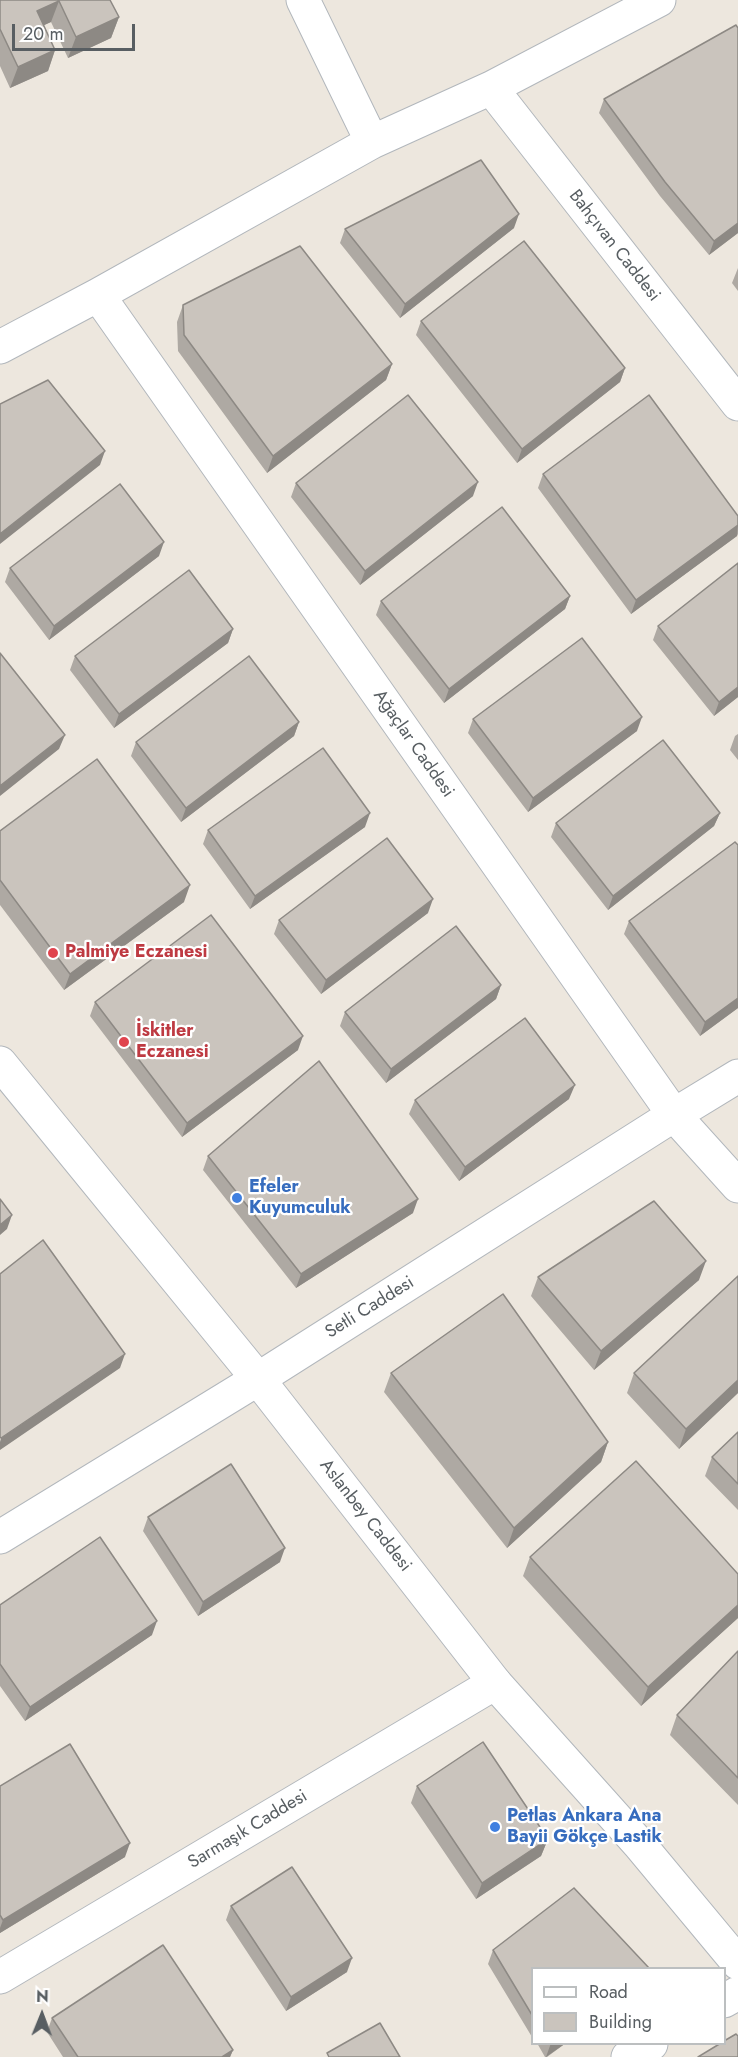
<!DOCTYPE html>
<html>
<head>
<meta charset="utf-8">
<style>
	body { margin:0 }
	#map { position:relative; width:738px; height:2057px; overflow:hidden; background:#ede7de; font-family:Jost,sans-serif }
	canvas { display:block }
	.legend { position:absolute; left:531px; top:1967px; width:195px; height:78px; box-sizing:border-box; background:#fff; border:2px solid #bcbfc0; margin:0; padding:8px 10px; list-style:none; font-size:18px; color:#585e62 }
	.legend li { display:flex; align-items:center; gap:12px; height:30px }
	.legend b { width:30px; border:2px solid #bcbfc0 }
	.north { position:absolute; left:12px; top:1985px; width:60px; height:60px; -webkit-text-stroke:4px #fff; paint-order:stroke; rotate:1deg; font-size:16px; font-weight:700; line-height:24px; text-align:center; color:#585e62 }
	.north::after { content:''; display:block; margin:auto; width:21px; height:27px; background:#585e62; clip-path:polygon(50% 0,100% 100%,50% 72%,0 100%) }
	.scale { position:absolute; left:12px; top:24px; width:123px; height:27px; box-sizing:border-box; border:3px solid #585e62; border-top:0; padding-left:8px; font-size:18px; line-height:21px; white-space:nowrap; color:#585e62; -webkit-text-stroke:4px #fff; paint-order:stroke }
</style>
</head>
<body>
<div id="map">
<canvas width="738" height="2057"></canvas>
<ul class="legend">
<li><b style="height:8px;background:#fff"></b>Road</li>
<li><b style="height:16px;background:#cac4bd"></b>Building</li>
</ul>
<div class="north">N</div>
<div class="scale">20 m</div>
</div>
<script>
const ctx = document.querySelector('canvas').getContext('2d');
ctx.lineJoin = 'round';
const poly = rows => new Path2D(rows.map(r => 'M' + r).join(''));
function trace(path, color, width, dash) { ctx.strokeStyle = color; ctx.lineWidth = width; ctx.lineCap = dash ? 'butt' : 'round'; ctx.setLineDash(dash || []); ctx.stroke(path); }
function paint(path, color) { ctx.fillStyle = color; ctx.fill(path, 'evenodd'); }
function label(font, color, halo, rows, align = 'center') {
  ctx.font = font + ' Jost,sans-serif'; ctx.lineWidth = 4.5; ctx.setLineDash([]); ctx.textBaseline = 'middle'; ctx.strokeStyle = halo; ctx.fillStyle = color; for (const [text, x, y, turn = 0] of rows) {
    ctx.save(); ctx.translate(x, y); ctx.rotate((+turn || 0) * Math.PI / 180); ctx.textAlign = isNaN(turn) ? turn : align; if (halo) ctx.strokeText(text, 0, 0); ctx.fillText(text, 0, 0); ctx.restore();
  }
}
const minor = poly([
	[303,0,372,142],
	[491,88,738,404],
	[98,295,674,1115,738,1186],
	[0,347,98,295,372,142,491,88,659,0],
	[0,1537,258,1379,674,1115,738,1076],
	[0,1977,495,1683]
]);
const tertiary = poly([
	[0,1063,258,1379,495,1683,639,1844,738,1963],
	[724,2001,738,1993],
	[628,2057,651,2044]
]);
const wall = poly([
	[0,0,110,0,119,17,111,38,68,58,51,22,44,25,55,50,48,71,10,88,0,66],
	[604,99,738,233,709,255,660,196,599,113],
	[514,228,400,318,340,243,345,229],
	[738,268,738,291,732,283],
	[183,305,392,364,386,380,267,473,178,351,177,322],
	[421,321,625,368,620,382,517,463,416,335],
	[543,474,738,516,738,534,737,536,631,614,538,488],
	[296,483,473,496,360,585,291,497],
	[159,556,49,640,5,582,10,568],
	[738,563,738,697,714,716,653,640,658,626],
	[570,596,565,609,444,703,376,615,381,601],
	[233,629,228,643,114,728,70,670,75,656],
	[473,719,637,731,528,812,468,733],
	[299,722,294,736,181,822,131,756,136,742],
	[738,734,738,760,730,750,735,736],
	[720,813,714,826,608,910,551,837,556,823],
	[365,827,250,909,203,844,208,830],
	[0,831,184,902,64,990,0,905],
	[428,913,321,994,274,934,279,920],
	[629,921,738,1008,700,1036,624,934],
	[501,985,496,999,386,1083,340,1026,345,1012],
	[95,1002,298,1050,182,1137,90,1016],
	[569,1099,459,1181,409,1114,415,1100],
	[208,1156,413,1213,296,1288,203,1170],
	[738,1276,738,1393,679,1449,627,1393,634,1373],
	[538,1277,699,1280,594,1370,531,1296],
	[391,1373,608,1442,601,1462,507,1548,384,1392],
	[738,1432,738,1510,705,1476,712,1457],
	[148,1517,280,1562,198,1616,143,1531],
	[530,1557,738,1574,738,1618,641,1706,523,1576],
	[0,1605,152,1635,25,1721,0,1686],
	[738,1651,738,1805,670,1735,677,1715],
	[0,1786,125,1857,0,1933],
	[417,1786,548,1839,541,1856,476,1899,411,1803],
	[231,1906,347,1972,286,2011,226,1920],
	[493,1950,532,1968,532,2037,488,1964],
	[52,2018,233,2050,230,2057,63,2057,47,2032],
	[537,2043,566,2043,547,2057,545,2057]
]);
const shadedWall = poly([
	[59,1,51,22,29,32,37,11],
	[119,17,111,38,68,58,76,37],
	[55,50,48,71,10,88,18,67],
	[519,214,514,228,400,318,405,304],
	[738,223,738,233,709,255,714,241],
	[392,364,386,380,267,473,273,456],
	[625,368,620,382,517,463,522,449],
	[105,451,100,465,0,544,0,534],
	[478,482,473,496,360,585,365,571],
	[738,525,737,536,631,614,636,600],
	[164,542,159,556,49,640,54,626],
	[570,596,565,609,444,703,449,689],
	[233,629,228,643,114,728,119,714],
	[738,687,738,697,714,716,719,702],
	[642,717,637,731,528,812,533,798],
	[299,722,294,736,181,822,186,808],
	[65,735,59,749,0,796,0,786],
	[370,813,365,827,250,909,255,896],
	[720,813,714,826,608,910,613,896],
	[190,885,184,902,64,990,70,974],
	[433,899,428,913,321,994,326,980],
	[501,985,496,999,386,1083,391,1069],
	[738,998,738,1008,700,1036,705,1022],
	[303,1036,298,1050,182,1137,187,1123],
	[575,1085,569,1099,459,1181,465,1167],
	[418,1199,413,1213,296,1288,301,1274],
	[12,1215,7,1229,0,1235,0,1225],
	[706,1261,699,1280,594,1370,601,1351],
	[125,1354,120,1368,0,1450,0,1442,1,1438],
	[738,1380,738,1393,679,1449,686,1429],
	[608,1442,601,1462,507,1548,514,1528],
	[285,1548,280,1562,198,1616,203,1602],
	[738,1605,738,1618,641,1706,648,1687],
	[157,1621,152,1635,25,1721,30,1707],
	[548,1839,541,1856,476,1899,482,1883],
	[130,1843,125,1857,0,1933,0,1928,3,1920],
	[352,1958,347,1972,286,2011,291,1997],
	[551,2043,566,2043,546,2057],
	[233,2050,230,2057,222,2057]
]);
const building = poly([
	[0,0,110,0,119,17,76,37,59,1,37,11,55,50,18,67,0,29,0,0],
	[736,25,738,28,738,223,714,241,665,182,604,99,736,25],
	[481,160,519,214,405,304,345,229,481,160],
	[524,241,625,368,522,449,421,321,524,241],
	[300,246,392,364,273,456,184,335,183,305,300,246],
	[48,380,105,451,0,534,0,404,48,380],
	[408,395,478,482,365,571,296,483,408,395],
	[649,395,738,516,738,525,636,600,543,474,649,395],
	[120,484,164,542,54,626,10,568,120,484],
	[502,507,570,596,449,689,381,601,502,507],
	[738,563,738,687,719,702,658,626,738,563],
	[189,570,233,629,119,714,75,656,189,570],
	[582,638,642,717,533,798,473,719,582,638],
	[0,653,65,735,0,786,0,653],
	[249,656,299,722,186,808,136,742,249,656],
	[663,740,720,813,613,896,556,823,663,740],
	[323,748,370,813,255,896,208,830,323,748],
	[97,759,190,885,70,974,0,880,0,831,97,759],
	[387,838,433,899,326,980,279,920,387,838],
	[735,842,738,845,738,998,705,1022,629,921,735,842],
	[211,915,303,1036,187,1123,95,1002,211,915],
	[456,926,501,985,391,1069,345,1012,456,926],
	[525,1018,575,1085,465,1167,415,1100,525,1018],
	[319,1061,418,1199,301,1274,208,1156,319,1061],
	[0,1199,12,1215,0,1225,0,1199],
	[654,1201,706,1261,601,1351,538,1277,654,1201],
	[43,1240,125,1354,1,1438,0,1437,0,1274,43,1240],
	[738,1276,738,1380,686,1429,634,1373,738,1276],
	[503,1294,608,1442,514,1528,391,1373,503,1294],
	[738,1432,738,1484,712,1457,738,1432],
	[636,1461,738,1574,738,1605,648,1687,530,1557,636,1461],
	[231,1464,285,1548,203,1602,148,1517,231,1464],
	[100,1537,157,1621,30,1707,0,1664,0,1605,100,1537],
	[738,1651,738,1778,677,1715,738,1651],
	[483,1742,548,1839,482,1883,417,1786,483,1742],
	[70,1744,130,1843,3,1920,0,1915,0,1786,70,1744],
	[292,1867,352,1958,291,1997,231,1906,292,1867],
	[574,1888,649,1968,532,1968,532,2015,493,1950,574,1888],
	[163,1945,233,2050,222,2057,78,2057,52,2018,163,1945],
	[380,2023,400,2057,329,2057,327,2053,380,2023],
	[736,2034,738,2036,738,2057,698,2057,721,2043,724,2043,724,2041,736,2034]
]);
const markers = [
	[53,953,6,"#e0444e"],
	[124,1042,6,"#e0444e"],
	[237,1198,6,"#3f7fe0"],
	[495,1827,6,"#3f7fe0"]
];
const streetNames = [
	["Bahçıvan Caddesi",614,246,52],
	["Ağaçlar Caddesi",413,744,55],
	["Setli Caddesi",370,1308,-32],
	["Aslanbey Caddesi",365,1516,52],
	["Sarmaşık Caddesi",248,1830,-31]
];
const healthNames = [
	["Palmiye Eczanesi",65,953],
	["İskitler",136,1032],
	["Eczanesi",136,1053]
];
const shopNames = [
	["Efeler",249,1188],
	["Kuyumculuk",249,1209],
	["Petlas Ankara Ana",507,1817],
	["Bayii Gökçe Lastik",507,1838]
];
trace(minor, '#b2b7bc', 35);
trace(tertiary, '#b2b7bc', 35);
trace(minor, '#fff', 33);
trace(tertiary, '#fff', 33);
paint(wall, '#aea9a3');
paint(shadedWall, '#8d8984');
paint(building, '#cac4bd');
trace(building, '#8d8984', 1.5);
for (const [x, y, r, color] of markers) { const dot = new Path2D(); dot.arc(x, y, r, 0, 2 * Math.PI); ctx.fillStyle = color; ctx.fill(dot); trace(dot, '#fff', 2); }
label('18px', '#585e62', '#fff', streetNames);
label('bold 18px', '#be3a42', '#fff', healthNames, 'left');
label('bold 18px', '#366cbe', '#fff', shopNames, 'left');
</script>
</body>
</html>
